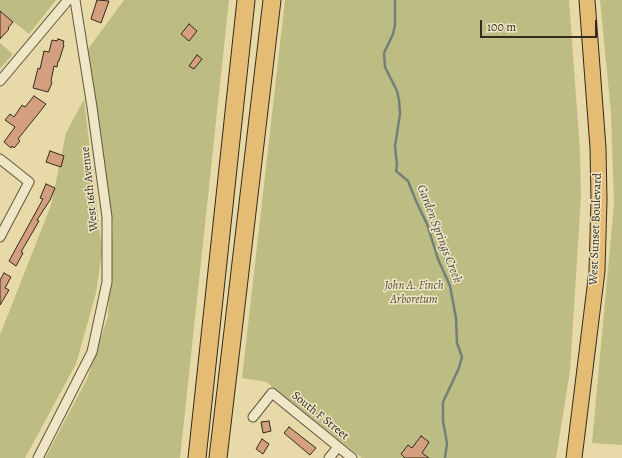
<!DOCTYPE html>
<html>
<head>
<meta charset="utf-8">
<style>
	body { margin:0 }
	#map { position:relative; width:622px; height:458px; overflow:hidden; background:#e7d9a8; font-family:Alegreya,serif }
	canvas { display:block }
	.scale { position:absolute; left:480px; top:20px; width:117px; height:18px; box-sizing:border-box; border:2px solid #332a20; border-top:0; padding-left:5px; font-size:12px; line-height:14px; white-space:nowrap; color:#332a20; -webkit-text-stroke:3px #efe6c6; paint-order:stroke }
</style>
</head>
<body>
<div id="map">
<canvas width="622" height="458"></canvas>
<div class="scale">100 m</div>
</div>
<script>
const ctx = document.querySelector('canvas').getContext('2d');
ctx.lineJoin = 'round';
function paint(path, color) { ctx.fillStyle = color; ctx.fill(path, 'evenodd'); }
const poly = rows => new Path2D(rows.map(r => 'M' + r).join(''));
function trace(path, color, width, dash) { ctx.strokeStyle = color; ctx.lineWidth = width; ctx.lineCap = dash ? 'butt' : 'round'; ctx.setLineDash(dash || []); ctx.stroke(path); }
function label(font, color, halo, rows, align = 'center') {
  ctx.font = font + ' Alegreya,serif'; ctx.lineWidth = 3; ctx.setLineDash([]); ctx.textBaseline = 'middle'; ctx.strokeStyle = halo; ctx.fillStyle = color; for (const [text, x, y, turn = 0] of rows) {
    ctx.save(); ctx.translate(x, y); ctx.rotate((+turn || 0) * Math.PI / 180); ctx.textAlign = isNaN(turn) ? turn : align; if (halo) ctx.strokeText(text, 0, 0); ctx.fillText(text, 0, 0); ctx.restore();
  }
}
const green = poly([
	[0,0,56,0,29,34,0,11],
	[124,0,229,0,180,458,45,458,87,379,108,316,113,223,109,203,88,49],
	[285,0,569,0,580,151,581,196,570,371,556,458,362,458,279,393,267,382,242,378],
	[600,0,622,0,622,445,592,443,614,204,611,113],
	[0,43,13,54,0,69],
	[84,99,102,251,96,293,76,364,25,458,0,458,0,335,51,205,66,133]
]);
const stream = poly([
	[395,0,395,25,393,34,384,53,385,67,397,91,399,100,400,114,395,146,397,165,396,171,408,181,416,201,427,224,438,259,450,286,456,318,457,343,462,357,459,368,443,402,443,421,447,443,445,458]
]);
const building = poly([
	[97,0,109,1,101,23,91,19,97,0],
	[0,11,13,22,8,28,9,29,0,39,0,11],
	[189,24,197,31,189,41,181,34,189,24],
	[58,39,64,41,63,44,64,45,59,61,58,61,57,67,54,66,51,81,52,83,48,92,33,88,38,68,40,69,44,51,49,52,52,40,57,41,58,39],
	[197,55,202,59,194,69,189,66,197,55],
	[34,96,46,104,18,139,20,141,14,148,12,146,11,148,4,142,15,127,5,120,10,114,14,117,22,105,25,107,34,96],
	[50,151,64,156,61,167,46,162,50,151],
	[46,184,55,188,50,200,37,220,39,221,21,252,23,253,16,266,9,261,43,199,40,198,46,184],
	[4,273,11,277,5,288,9,290,0,305,0,280,4,273],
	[269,421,271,431,263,433,261,422,269,421],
	[289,427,316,448,310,455,284,433,289,427],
	[421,436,429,442,422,453,429,458,405,458,401,454,408,445,412,448,421,436],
	[262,439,269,444,263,454,256,449,262,439]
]);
const minor = poly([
	[0,81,68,0],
	[0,159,29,182,0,237],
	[253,417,272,393,352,458],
	[38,458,92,352,107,282,107,217,92,107,75,0],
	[329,458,338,447]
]);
const primary = poly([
	[574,458,597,271,599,200,598,148,587,0]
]);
const motorway = poly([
	[197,458,246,0],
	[218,458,272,0]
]);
const streetNames = [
	["West 16th Avenue",90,189,-96],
	["West Sunset Boulevard",596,229,-88],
	["South F Street",320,416,39]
];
const parkNames = [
	["John A. Finch",414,286],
	["Arboretum",414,300]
];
const waterNames = [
	["Garden Springs Creek",439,234,69]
];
paint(green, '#bdbd83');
trace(stream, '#737f79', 2.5);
paint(building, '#d39f7f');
trace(building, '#332a20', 1);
trace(minor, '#605642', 11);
trace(primary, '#332a20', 17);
trace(motorway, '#332a20', 19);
trace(minor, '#efe6c6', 9);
trace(primary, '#e4bc74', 15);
trace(motorway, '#e4bc74', 17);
label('12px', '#332a20', '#efe6c6', streetNames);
label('italic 12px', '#564f39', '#efe6c6', parkNames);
label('italic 13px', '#4e4d45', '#efe6c6', waterNames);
</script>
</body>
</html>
